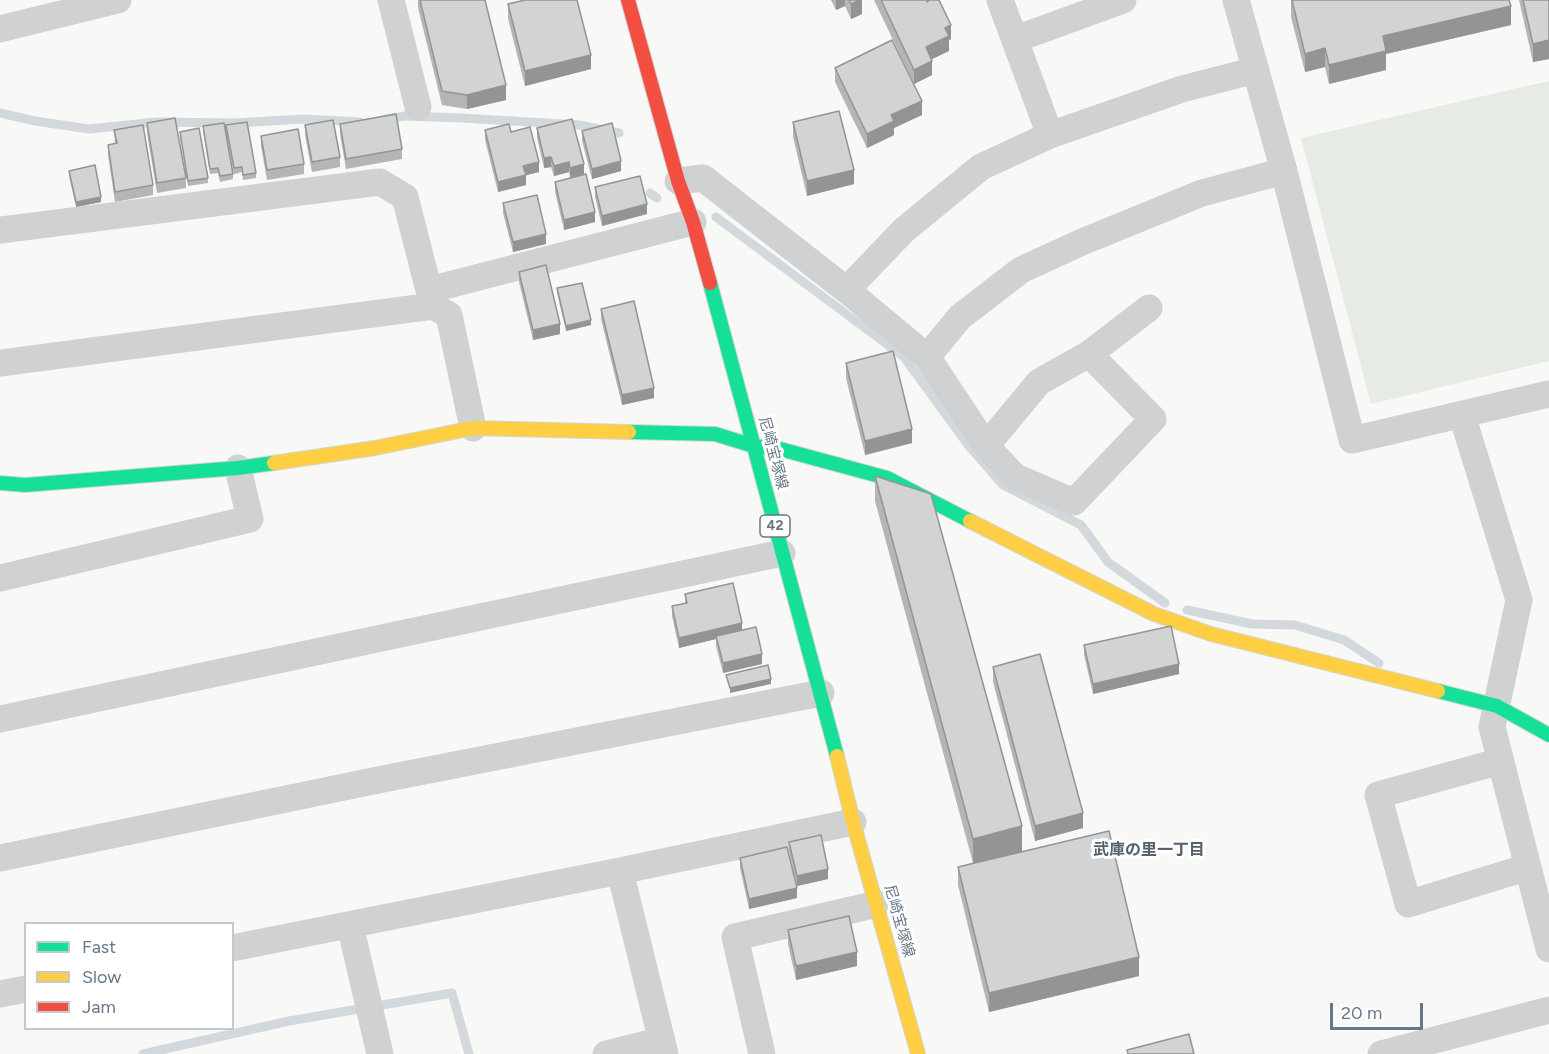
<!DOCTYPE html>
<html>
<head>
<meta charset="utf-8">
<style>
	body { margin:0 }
	#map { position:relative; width:1549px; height:1054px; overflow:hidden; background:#f8f8f7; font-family:Figtree,sans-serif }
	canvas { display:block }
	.legend { position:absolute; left:24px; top:922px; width:210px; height:108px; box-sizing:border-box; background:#fff; border:2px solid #c2c9cf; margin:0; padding:8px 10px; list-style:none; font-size:18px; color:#678 }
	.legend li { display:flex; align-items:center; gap:12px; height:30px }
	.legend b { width:30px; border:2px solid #c2c9cf }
	.scale { position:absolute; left:1330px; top:1003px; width:93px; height:27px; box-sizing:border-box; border:3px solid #678; border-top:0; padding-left:8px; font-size:18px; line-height:21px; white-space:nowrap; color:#678; -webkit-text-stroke:4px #fff; paint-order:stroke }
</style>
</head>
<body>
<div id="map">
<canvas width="1549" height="1054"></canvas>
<ul class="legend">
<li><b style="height:8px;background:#16e098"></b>Fast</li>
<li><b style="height:8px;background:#ffcf43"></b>Slow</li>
<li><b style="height:8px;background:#f24e42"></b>Jam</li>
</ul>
<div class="scale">20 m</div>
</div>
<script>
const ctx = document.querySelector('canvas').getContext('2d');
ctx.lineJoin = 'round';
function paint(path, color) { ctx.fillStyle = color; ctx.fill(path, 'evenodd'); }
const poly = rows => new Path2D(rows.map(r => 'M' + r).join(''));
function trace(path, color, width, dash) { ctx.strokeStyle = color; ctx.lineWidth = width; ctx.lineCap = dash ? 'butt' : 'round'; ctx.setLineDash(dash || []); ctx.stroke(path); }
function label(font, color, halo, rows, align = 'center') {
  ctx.font = font + ' Figtree,"Noto Sans JP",sans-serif'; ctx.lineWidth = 6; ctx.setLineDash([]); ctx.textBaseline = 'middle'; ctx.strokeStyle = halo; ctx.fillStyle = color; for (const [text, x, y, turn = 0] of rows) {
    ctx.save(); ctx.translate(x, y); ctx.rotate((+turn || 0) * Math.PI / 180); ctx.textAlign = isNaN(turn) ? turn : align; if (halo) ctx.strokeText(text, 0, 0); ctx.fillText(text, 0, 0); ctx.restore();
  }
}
const green = poly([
	[1549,81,1549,361,1371,404,1301,138]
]);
const stream = poly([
	[0,113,35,121,89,129,157,122,234,123,304,119,360,122],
	[386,119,405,116,462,118,579,125,619,133],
	[650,193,657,198],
	[716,217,904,357,969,446,1003,485,1081,525,1108,562,1165,603],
	[1187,610,1252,624,1295,625,1344,640,1379,663],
	[143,1054,289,1021,452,993,469,1054]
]);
const street = poly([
	[391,0,418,107],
	[1000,0,1050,135],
	[1236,0,1284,171,1352,440,1549,394],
	[0,29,118,0],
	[1016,39,1123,0],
	[678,181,703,178,849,292,927,357,986,446,1015,477,1074,502,1153,419,1089,354],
	[0,230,380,182,405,197,433,306,0,363],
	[429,290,693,222],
	[849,292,857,279,904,230,981,167,1050,135,1182,89,1256,70],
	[433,306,449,315,473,428],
	[927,357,960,317,1021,270,1082,242,1202,193,1284,171],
	[1462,415,1519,600,1492,727,1549,949],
	[986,446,1039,382,1089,354,1149,308],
	[0,578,250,519,238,468],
	[0,719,782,553],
	[1501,761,1378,795,1408,904,1528,867],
	[0,858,378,780,821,693],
	[620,871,665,1054],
	[350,925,380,1054],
	[232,948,620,871,853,822],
	[0,994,26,989],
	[606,1054,662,1040],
	[762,1054,735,937,877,904],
	[1381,1054,1549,1010]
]);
const fast = poly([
	[710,283,837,756],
	[629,432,715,434,754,446,780,449,887,478,970,521],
	[0,483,25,485,238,468,274,463],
	[1438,691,1497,706,1549,735]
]);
const slow = poly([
	[274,463,375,448,473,428,629,432],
	[970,521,1154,614,1211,634,1438,691],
	[837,756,853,822,918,1054]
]);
const jam = poly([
	[628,0,678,181,693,222,710,283]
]);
const wall = poly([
	[418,0,485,0,506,100,467,109,442,105,418,8],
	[831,0,862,0,862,14,851,19,845,6,836,10],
	[874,0,939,0,951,39,949,40,949,51,932,59,932,75,914,84],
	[1291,0,1509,0,1511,25,1386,54,1386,70,1329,84,1325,67,1305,72,1291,17],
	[1519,0,1549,0,1549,59,1533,62],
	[508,4,591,69,525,86,508,19],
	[835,68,922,115,894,128,894,135,867,148,835,82],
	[793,122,854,184,807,196,793,137],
	[147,123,186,178,186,188,157,193,147,133],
	[340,124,402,149,402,159,346,169,340,134],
	[226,125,256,173,256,178,243,180,242,172,234,174,226,130],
	[305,125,340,157,340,167,312,172,305,135],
	[203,126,233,174,233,179,220,182,218,173,210,174,203,132],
	[537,128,584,174,570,178,569,172,554,176,551,167,544,168,537,138],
	[114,130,153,185,153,195,115,202,108,155,108,145,115,143],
	[485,130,511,132,539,172,526,175,526,185,498,192,485,140],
	[582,131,621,171,592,179,582,141],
	[180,132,208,178,208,183,188,186,180,137],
	[261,136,304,164,304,174,267,180,261,146],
	[69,171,101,202,76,207,69,176],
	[555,182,595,222,564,230,555,192],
	[595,187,647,214,602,226,595,197],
	[503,203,546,244,513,252,503,213],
	[519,272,560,334,533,340,519,282],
	[557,288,591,325,566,331,557,293],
	[601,309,654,398,622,405,601,319],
	[846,363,912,443,865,455,846,378],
	[875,476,1022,851,1139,976,989,1012,958,885,958,867,973,863,875,501],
	[685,594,742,630,762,664,723,673,716,646,716,639,679,648,672,616,672,606,685,603],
	[1084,645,1179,674,1093,694,1084,655],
	[993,667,1083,828,1035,841,993,682],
	[789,842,828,879,797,886,789,852],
	[740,858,797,898,749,909,740,868],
	[788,930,857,966,796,980,788,944]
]);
const shadedWall = poly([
	[836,0,845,0,845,6,836,10],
	[860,0,862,0,862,14,851,19,851,4],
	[1511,6,1511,25,1386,54,1386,70,1329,84,1329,65,1383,36],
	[951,25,951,39,949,40,949,51,926,62,926,47,945,28],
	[1549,40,1549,59,1533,62,1533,44],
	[1325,48,1325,67,1305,72,1305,54],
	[591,55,591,69,525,86,525,71],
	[932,61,932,75,914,84,914,70],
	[506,85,506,100,467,109,467,95],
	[922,101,922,115,894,128,894,135,867,148,867,134,891,115],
	[551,157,551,167,544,168,544,158],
	[621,161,621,171,592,179,592,169],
	[539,162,539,172,523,176,523,166],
	[569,162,569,172,554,176,554,166],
	[584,164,584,174,570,178,570,168],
	[854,170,854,184,807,196,807,181],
	[526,175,526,185,498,192,498,182],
	[101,197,101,202,76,207,76,202],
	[647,204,647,214,602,226,602,216],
	[595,212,595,222,564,230,564,220],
	[546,234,546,244,513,252,513,242],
	[591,320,591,325,566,331,566,326],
	[560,324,560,334,533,340,533,330],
	[654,388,654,398,622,405,622,395],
	[912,429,912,443,865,455,865,441],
	[742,623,742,633,716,636,716,639,679,648,679,638],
	[762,654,762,664,723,673,723,663],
	[1179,664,1179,674,1093,694,1093,684],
	[771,679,771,684,730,693,730,688],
	[1083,813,1083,828,1035,841,1035,826],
	[1022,826,1022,852,973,864,973,839],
	[828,869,828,879,797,886,797,876],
	[797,888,797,898,749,909,749,899],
	[857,952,857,966,796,980,796,966],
	[1139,957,1139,976,989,1012,989,993]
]);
const building = poly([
	[420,0,485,0,506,85,467,95,442,91,420,0],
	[525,0,577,0,591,55,525,71,508,4,525,0],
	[849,0,860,0,851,4,849,0],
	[881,0,927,0,927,2,930,0,939,0,951,25,945,28,949,36,926,47,932,61,914,70,881,0],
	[1292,0,1509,0,1511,6,1383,36,1386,51,1329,65,1325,48,1305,54,1292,0],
	[1523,0,1549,0,1549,40,1533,44,1523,0],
	[892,40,922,101,891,115,894,121,867,134,835,68,892,40],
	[839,111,854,170,807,181,793,122,839,111],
	[396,114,402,149,346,159,340,124,396,114],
	[175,118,186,178,157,183,147,123,175,118],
	[572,119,584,164,570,168,569,162,554,166,551,157,544,158,537,128,572,119],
	[333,120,340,157,312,162,305,125,333,120],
	[247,122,256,173,243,175,242,167,234,168,226,125,247,122],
	[224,123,233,174,220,176,218,168,210,169,203,126,224,123],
	[612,123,621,161,592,169,582,131,612,123],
	[509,124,511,132,530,127,539,162,523,166,526,175,498,182,485,130,509,124],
	[143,125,153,185,115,192,108,145,117,143,114,130,143,125],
	[199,128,208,178,188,181,180,132,199,128],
	[298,129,304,164,267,170,261,136,298,129],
	[95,165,101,197,76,202,69,171,95,165],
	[586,174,595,212,564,220,555,182,586,174],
	[640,176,647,204,602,216,595,187,640,176],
	[537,195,546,234,513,242,503,203,537,195],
	[546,265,560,324,533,330,519,272,546,265],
	[582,283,591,320,566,326,557,288,582,283],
	[634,301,654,388,622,395,601,309,634,301],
	[893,351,912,429,865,441,846,363,893,351],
	[875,476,931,494,1022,826,973,839,875,476],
	[733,583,742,623,679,638,672,606,687,603,685,594,733,583],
	[1171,626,1179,664,1093,684,1084,645,1171,626],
	[756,627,762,654,723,663,716,636,756,627],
	[1040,654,1083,813,1035,826,993,667,1040,654],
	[768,665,771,679,730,688,726,675,768,665],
	[1109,831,1139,957,989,993,958,867,1109,831],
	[821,835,828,869,797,876,789,842,821,835],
	[787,847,797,888,749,899,740,858,787,847],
	[849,916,857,952,796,966,788,930,849,916],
	[1189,1034,1194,1054,1128,1054,1127,1050,1189,1034]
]);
const shields = [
	[775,526,30]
];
const shieldNames = [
	["42",775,526]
];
const streetNames = [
	["尼崎宝塚線",773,453,75],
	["尼崎宝塚線",899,921,74]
];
const neighbourhoodNames = [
	["武庫の里一丁目",1149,850]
];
paint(green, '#e7ebe5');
trace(stream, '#d2d8dc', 9);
trace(fast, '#d3d5d6', 16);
trace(slow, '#d3d5d6', 16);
trace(jam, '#d3d5d6', 16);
trace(street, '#cfd1d2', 27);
trace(fast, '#16e098', 14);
trace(slow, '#ffcf43', 14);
trace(jam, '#f24e42', 14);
paint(wall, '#b5b5b6');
paint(shadedWall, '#939494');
paint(building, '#d2d3d4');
trace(building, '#939494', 1.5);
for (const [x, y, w] of shields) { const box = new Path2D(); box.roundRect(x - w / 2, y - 11, w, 22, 4.5); ctx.fillStyle = '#fff'; ctx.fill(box); trace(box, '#678', 1.5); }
label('bold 14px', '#678', null, shieldNames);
label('15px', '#678', '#fff', streetNames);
label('bold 16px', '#55606d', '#fff', neighbourhoodNames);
</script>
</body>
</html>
